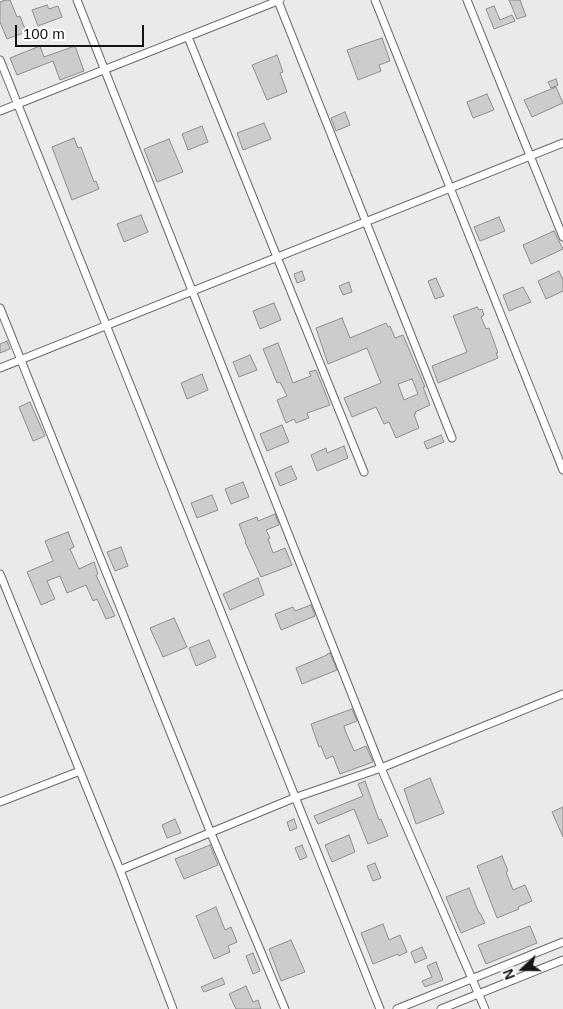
<!DOCTYPE html>
<html>
<head>
<meta charset="utf-8">
<style>
	body { margin:0 }
	#map { position:relative; width:563px; height:1009px; overflow:hidden; background:#e8eaec; font-family:Arial,sans-serif }
	canvas { display:block }
	.north { position:absolute; left:498px; top:944px; width:50px; height:50px; -webkit-text-stroke:4px #fff; paint-order:stroke; rotate:249deg; font-size:14px; font-weight:700; line-height:20px; text-align:center; color:#131415 }
	.north::after { content:''; display:block; margin:auto; width:18px; height:22px; background:#131415; clip-path:polygon(50% 0,100% 100%,50% 72%,0 100%) }
	.scale { position:absolute; left:15px; top:25px; width:129px; height:22px; box-sizing:border-box; border:2px solid #131415; border-top:0; padding-left:6px; font-size:15px; line-height:18px; white-space:nowrap; color:#131415; -webkit-text-stroke:4px #fff; paint-order:stroke }
</style>
</head>
<body>
<div id="map">
<canvas width="563" height="1009"></canvas>
<div class="north">N</div>
<div class="scale">100 m</div>
</div>
<script>
const ctx = document.querySelector('canvas').getContext('2d');
ctx.lineJoin = 'round';
function paint(path, color) { ctx.fillStyle = color; ctx.fill(path, 'evenodd'); }
const poly = rows => new Path2D(rows.map(r => 'M' + r).join(''));
function trace(path, color, width, dash) { ctx.strokeStyle = color; ctx.lineWidth = width; ctx.lineCap = dash ? 'butt' : 'round'; ctx.setLineDash(dash || []); ctx.stroke(path); }
const building = poly([
	[6,0,10,0,17,17,20,16,26,32,7,39,0,22,0,2,6,0],
	[509,0,520,0,526,16,517,19,509,0],
	[47,5,49,9,58,6,62,17,38,26,32,10,47,5],
	[494,6,500,20,512,15,515,21,494,29,486,9,494,6],
	[382,38,390,61,379,65,381,71,358,80,347,50,382,38],
	[40,46,44,57,75,46,84,71,60,80,53,61,17,75,10,58,40,46],
	[277,55,283,72,280,73,287,92,267,100,252,65,277,55],
	[556,79,558,85,551,88,548,82,556,79],
	[556,87,563,103,532,117,524,100,556,87],
	[487,94,494,110,473,118,467,102,487,94],
	[345,112,350,125,336,131,331,118,345,112],
	[264,123,271,139,243,150,237,133,264,123],
	[202,126,208,142,188,150,182,134,202,126],
	[74,138,78,148,81,147,94,182,96,181,99,189,72,200,52,147,74,138],
	[169,139,183,172,157,182,144,149,169,139],
	[141,215,148,232,124,242,117,224,141,215],
	[499,217,505,231,480,241,474,227,499,217],
	[554,231,563,249,531,264,523,245,554,231],
	[302,271,305,280,297,283,294,274,302,271],
	[559,271,563,280,563,291,546,299,538,281,559,271],
	[436,278,444,296,435,299,428,281,436,278],
	[349,282,352,292,343,295,339,286,349,282],
	[523,287,531,302,509,311,503,295,523,287],
	[274,303,281,320,260,329,253,311,274,303],
	[477,307,479,310,482,309,484,315,481,317,486,329,489,328,498,353,496,353,498,358,438,383,432,366,467,352,453,316,477,307],
	[342,318,350,338,386,323,388,327,390,326,395,338,403,335,425,387,423,387,430,405,415,412,416,414,414,414,419,428,396,438,389,422,384,424,376,407,352,417,344,398,381,383,367,348,328,364,316,328,342,318],
	[412,379,418,394,404,400,398,384,412,379],
	[7,341,10,349,0,353,0,344,7,341],
	[278,343,293,383,311,376,309,372,316,370,330,405,307,413,309,418,296,423,294,419,286,423,277,400,287,396,280,382,277,383,263,349,278,343],
	[250,355,257,370,239,377,233,362,250,355],
	[202,374,208,390,187,399,181,383,202,374],
	[30,402,45,436,33,441,19,407,30,402],
	[282,425,289,442,267,451,260,434,282,425],
	[441,435,444,442,427,449,424,442,441,435],
	[344,446,348,458,317,471,311,455,326,448,327,453,344,446],
	[291,466,297,479,280,486,275,473,291,466],
	[243,482,249,497,231,504,225,489,243,482],
	[212,495,218,510,197,518,191,503,212,495],
	[275,514,279,525,266,530,270,538,268,539,273,553,285,548,292,565,261,577,245,542,246,542,239,524,257,517,258,521,275,514],
	[68,532,74,547,70,549,79,569,94,562,98,574,96,575,115,616,106,619,97,599,93,601,86,585,67,593,60,576,47,581,55,599,41,605,27,572,53,561,45,541,68,532],
	[121,547,128,566,115,571,107,552,121,547],
	[258,578,264,595,230,610,223,594,258,578],
	[311,605,315,616,281,630,275,614,293,607,295,611,311,605],
	[174,618,187,647,163,657,150,628,174,618],
	[209,640,216,657,196,666,189,648,209,640],
	[330,653,337,670,302,684,296,668,327,655,327,654,330,653],
	[352,709,357,721,344,726,345,730,354,751,366,746,373,762,340,774,333,756,326,759,321,746,319,747,311,724,352,709],
	[430,778,444,813,416,824,404,789,430,778],
	[365,781,379,820,381,819,388,836,368,844,354,809,318,824,314,816,363,796,358,784,365,781],
	[563,807,563,837,552,812,563,807],
	[175,819,181,833,167,838,162,825,175,819],
	[294,819,297,828,290,831,287,822,294,819],
	[349,835,355,852,332,862,325,845,349,835],
	[210,845,218,865,184,879,175,859,210,845],
	[302,845,307,857,300,860,295,848,302,845],
	[502,856,508,871,506,872,513,890,525,885,532,901,518,907,519,909,497,918,477,866,502,856],
	[375,863,381,878,373,881,367,866,375,863],
	[469,888,479,913,480,913,485,923,461,933,446,897,469,888],
	[216,907,225,930,231,927,237,942,228,946,230,952,214,959,196,916,216,907],
	[383,924,389,940,400,935,407,952,399,956,398,954,373,964,361,933,383,924],
	[530,926,537,943,486,964,478,945,530,926],
	[291,940,305,972,281,981,269,949,291,940],
	[422,947,427,958,415,963,411,952,422,947],
	[253,953,260,971,253,974,246,956,253,953],
	[436,962,443,980,425,987,422,981,432,977,427,966,436,962],
	[222,978,225,984,204,992,201,987,222,978],
	[246,986,253,1002,258,1000,261,1009,236,1009,229,994,246,986]
]);
const street = poly([
	[77,0,381,768,485,1009],
	[375,0,563,470],
	[467,0,563,237],
	[278,1,452,438],
	[188,37,364,472],
	[0,60,380,1009],
	[0,111,280,0],
	[0,308,210,831,285,1009],
	[0,368,563,143],
	[0,574,120,870,173,1009],
	[0,802,80,771],
	[120,870,294,798,381,768,563,694],
	[397,1009,563,942],
	[441,1009,563,960]
]);
paint(building, '#cccbcd');
trace(building, '#8e8d8f', 1);
trace(street, '#67686a', 9);
trace(street, '#fff', 7);
</script>
</body>
</html>
